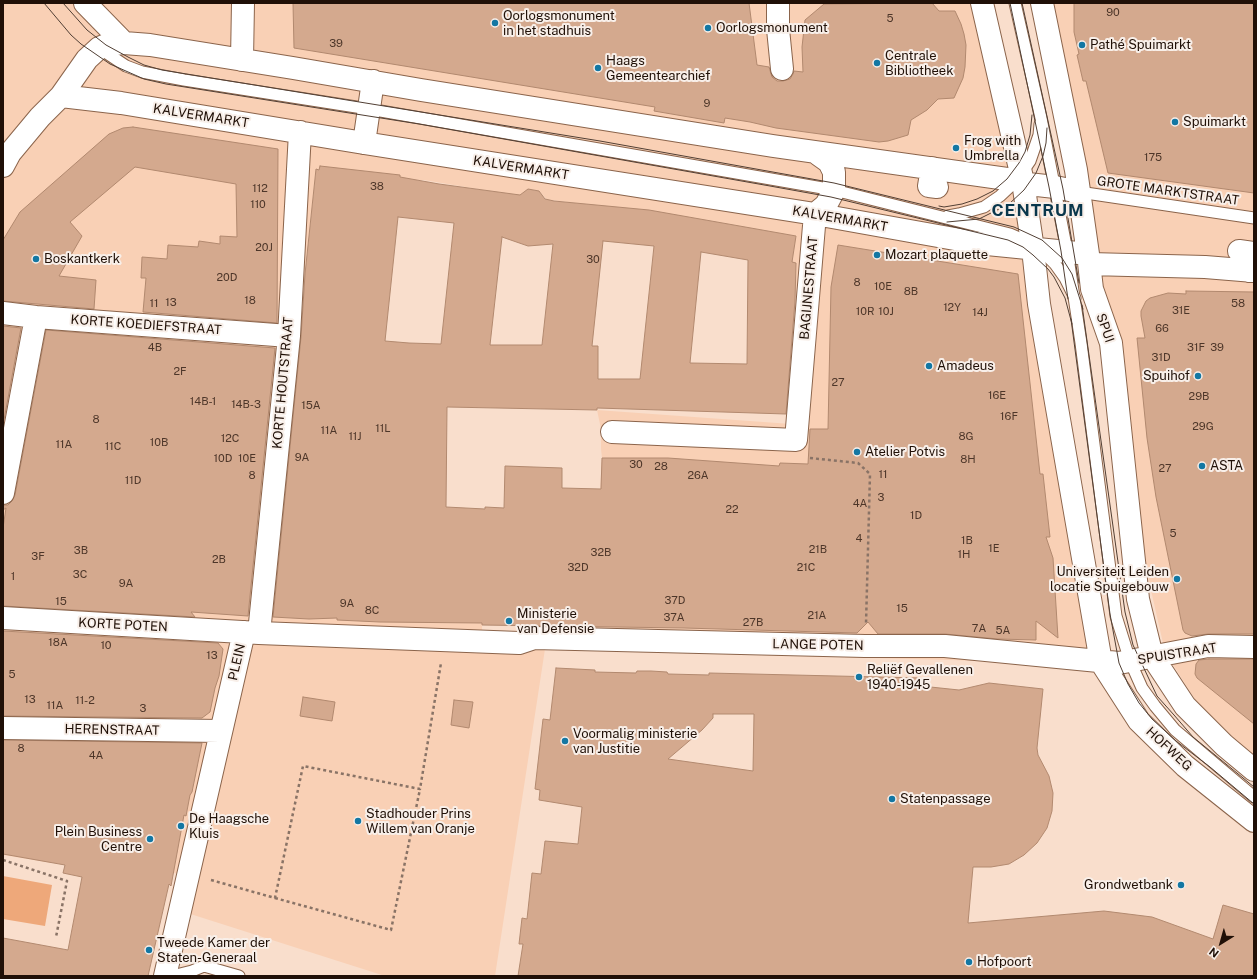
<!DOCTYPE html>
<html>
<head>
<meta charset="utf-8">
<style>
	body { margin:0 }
	#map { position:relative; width:1257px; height:979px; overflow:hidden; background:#f9decc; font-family:"Public Sans",sans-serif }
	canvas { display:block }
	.frame { position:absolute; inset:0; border:4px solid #201007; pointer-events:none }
	.north { position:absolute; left:1201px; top:923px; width:40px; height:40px; -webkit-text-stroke:3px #f8efe9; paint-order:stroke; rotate:217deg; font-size:11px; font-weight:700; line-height:16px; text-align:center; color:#201007 }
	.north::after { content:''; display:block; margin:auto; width:14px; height:18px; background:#201007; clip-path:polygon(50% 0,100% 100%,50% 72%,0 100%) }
</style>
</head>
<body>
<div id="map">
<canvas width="1257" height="979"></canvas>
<div class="frame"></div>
<div class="north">N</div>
</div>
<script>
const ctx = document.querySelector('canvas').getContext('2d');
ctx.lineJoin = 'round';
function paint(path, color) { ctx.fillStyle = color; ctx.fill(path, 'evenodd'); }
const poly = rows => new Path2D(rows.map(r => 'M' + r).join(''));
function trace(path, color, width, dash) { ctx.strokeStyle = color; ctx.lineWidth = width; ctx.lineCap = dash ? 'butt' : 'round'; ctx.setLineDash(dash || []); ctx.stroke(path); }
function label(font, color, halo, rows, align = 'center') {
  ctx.font = font + ' "Public Sans",sans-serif'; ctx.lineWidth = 4; ctx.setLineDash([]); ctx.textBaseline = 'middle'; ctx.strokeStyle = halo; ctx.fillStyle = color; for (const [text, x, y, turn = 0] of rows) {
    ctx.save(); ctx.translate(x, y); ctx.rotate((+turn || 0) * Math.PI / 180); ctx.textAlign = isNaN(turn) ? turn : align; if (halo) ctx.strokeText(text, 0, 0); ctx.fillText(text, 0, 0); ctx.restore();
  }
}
const built = poly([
	[3,3,977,3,1028,239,1095,664,545,649,495,976,385,976,181,911,189,875,67,859,52,863,3,855],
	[316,169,417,183,417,180,424,180,519,196,528,189,539,191,550,203,551,200,672,215,796,236,792,262,796,263,794,388,791,424,597,410,601,429,601,449,602,458,600,491,540,601,539,637,482,636,482,620,447,623,427,622,310,396,292,394,292,392,296,392,296,390,292,390],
	[1051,3,1254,3,1254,755,1235,739,1196,701,1165,652,1148,577]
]);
const green = poly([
	[3,876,52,885,45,926,3,919]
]);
const building = poly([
	[293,3,749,3,757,65,769,67,772,77,777,81,783,81,790,79,793,74,794,71,803,72,802,47,805,20,824,4,932,3,939,11,955,11,961,24,964,34,966,45,965,67,963,78,954,98,938,99,927,110,911,120,908,135,888,141,879,142,776,128,750,122,725,118,724,123,654,111,655,107,294,48,293,3],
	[1074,3,1254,3,1254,193,1108,173,1086,81,1083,81,1077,55,1079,54,1074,32,1074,3],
	[133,127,278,149,277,323,143,312,146,278,141,278,142,257,167,259,168,245,198,247,199,241,220,244,220,236,237,237,236,184,135,167,70,222,82,236,59,276,96,280,94,309,3,301,3,240,20,212,109,134,123,128,133,127],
	[320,166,400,175,400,177,439,184,520,195,528,189,539,191,545,199,554,201,649,210,796,236,792,262,796,263,795,301,786,414,597,408,597,410,447,407,446,507,485,509,485,507,504,508,505,466,562,468,562,488,601,489,602,458,668,458,779,466,780,463,808,464,810,429,828,429,831,287,838,245,1018,274,1040,474,1043,474,1050,537,1046,537,1053,558,1058,638,1036,621,1036,640,998,639,945,634,878,634,868,622,857,633,684,628,482,625,482,623,380,622,337,620,337,618,309,619,273,617,301,337,305,274,316,169,319,170,320,166],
	[398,217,454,223,441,344,409,343,385,341,398,217],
	[502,237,528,246,553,244,542,345,490,345,502,237],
	[603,241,654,246,640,379,598,379,598,346,592,346,603,241],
	[701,252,748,260,747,364,690,363,701,252],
	[1186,291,1254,292,1254,634,1208,634,1192,636,1185,633,1183,630,1156,497,1147,438,1137,338,1145,338,1141,316,1141,311,1146,301,1150,298,1168,293,1186,294,1186,291],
	[3,326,21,328,3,425,3,326],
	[46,330,275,348,248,616,191,612,195,617,3,606,3,528,6,508,3,510,3,505,8,505,12,501,15,495,46,330],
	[3,631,218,643,223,649,219,676,215,688,210,712,202,718,3,716,3,631],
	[1209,659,1254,659,1254,724,1197,678,1195,674,1196,664,1199,660,1209,659],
	[556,668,595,670,595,672,636,673,637,671,651,671,667,672,668,674,709,675,709,673,921,678,921,686,959,690,989,683,1043,689,1037,748,1038,755,1049,776,1053,793,1052,811,1047,828,1037,843,1024,855,1009,864,991,867,973,867,968,923,1104,911,1152,917,1213,939,1223,905,1254,914,1254,976,518,976,523,944,519,944,522,918,527,919,532,873,541,874,545,841,578,844,582,807,539,800,540,790,535,789,543,719,550,720,556,668],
	[713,714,754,714,753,771,668,759,702,730,713,718,713,714],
	[303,697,335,702,332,721,300,716,303,697],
	[454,700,473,702,469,728,451,725,454,700],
	[3,740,202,743,192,792,190,795,186,816,184,815,171,886,169,884,148,976,3,976,3,938,68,950,82,877,63,873,65,865,3,854,3,740]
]);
const path = poly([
	[810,458,858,463,870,474,866,624],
	[3,860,67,881,56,937],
	[211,880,275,898,303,766,420,789,441,663],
	[275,898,391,930,420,789]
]);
const lane = poly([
	[1015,3,1041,118,1067,251,1081,343,1116,616,1130,661,1142,688,1155,706,1175,730,1254,797],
	[99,48,126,66,142,72,184,80,369,109,834,190,1010,234,1026,241],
	[1079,192,1254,218],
	[948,216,959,214,984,207,1000,196,1017,180,1030,161,1039,135,1040,124],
	[1042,251,1055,264,1065,278,1075,298],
	[172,976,192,971,204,966,239,976]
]);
const street = poly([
	[85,3,124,43],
	[778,3,778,29,782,69],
	[982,3,1023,182,1033,249,1039,304,1101,662,1139,721,1185,766,1254,821],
	[1042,3,1076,170,1088,254,1092,289,1111,343,1138,599,1152,656,1185,706,1224,745,1254,770],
	[242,60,243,3],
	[61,96,121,103,364,143,815,214,977,243,1088,254],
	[364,143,373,81],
	[3,166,10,153,40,117,61,96,87,59,99,48,106,45,124,43,150,45,293,68,421,90,773,146,1007,179,1023,182,1028,184,1055,187,1079,192],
	[932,168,929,186,937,187],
	[1239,251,1253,253,1249,271],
	[1090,264,1205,267,1254,271],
	[3,313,36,317,289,336],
	[612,432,796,440,815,214,826,205,834,190,834,172,829,162,815,152],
	[3,493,36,317],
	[3,618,259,633,519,643,534,638,865,646,945,646,1119,663,1208,646,1254,647],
	[259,633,289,336,300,132],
	[3,728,220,731],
	[165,976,244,632]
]);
const tram = poly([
	[44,3,71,35,81,44,110,64,144,79,166,84,419,124,770,186,831,197,1008,240,1023,247,1033,255,1048,269,1054,277,1065,298,1072,324],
	[63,3,87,30,106,45,128,57,144,65,162,70,600,141,834,183,1014,227,1042,240,1062,258,1072,274,1083,309],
	[1010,3,1049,187,1061,251,1068,299],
	[1022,3,1063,189,1079,283],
	[939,206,944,207,962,204,977,199,993,191,1007,179,1019,163,1025,152,1030,135,1032,115],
	[947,222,979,219,1009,204,1024,190,1036,173,1043,156,1046,143,1047,128],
	[1082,305,1125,612,1133,645,1157,696,1174,715,1193,737,1254,787],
	[1071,319,1110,614,1119,663,1128,684,1139,703,1152,719,1176,741,1210,767,1254,804]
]);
const markers = [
	[495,23,4,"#1377a3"],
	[708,28,4,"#1377a3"],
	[1082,45,4,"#1377a3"],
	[877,63,4,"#1377a3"],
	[598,68,4,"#1377a3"],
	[1175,122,4,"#1377a3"],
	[956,148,4,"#1377a3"],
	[877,255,4,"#1377a3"],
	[36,259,4,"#1377a3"],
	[929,366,4,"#1377a3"],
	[1198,376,4,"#1377a3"],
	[857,452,4,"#1377a3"],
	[1202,466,4,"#1377a3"],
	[1177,579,4,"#1377a3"],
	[509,621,4,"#1377a3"],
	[859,677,4,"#1377a3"],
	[565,741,4,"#1377a3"],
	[892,799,4,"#1377a3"],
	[358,821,4,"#1377a3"],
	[181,826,4,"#1377a3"],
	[150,839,4,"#1377a3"],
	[1181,885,4,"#1377a3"],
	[149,950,4,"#1377a3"],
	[969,962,4,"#1377a3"]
];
const numberNames = [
	["90",1113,13],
	["5",890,19],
	["39",336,44],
	["9",707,104],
	["175",1153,158],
	["38",377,187],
	["112",260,189],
	["110",258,205],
	["20J",264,248],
	["30",593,260],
	["20D",227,278],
	["8",857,283],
	["10E",883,287],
	["8B",911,292],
	["18",250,301],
	["13",171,303],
	["11",154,304],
	["58",1238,304],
	["12Y",952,308],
	["31E",1181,311],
	["10R",865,312],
	["10J",886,312],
	["14J",980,313],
	["66",1162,329],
	["4B",155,348],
	["31F",1196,348],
	["39",1217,348],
	["31D",1161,358],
	["2F",180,372],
	["27",838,383],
	["16E",997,396],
	["29B",1199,397],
	["14B-1",203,402],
	["14B-3",246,405],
	["15A",311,406],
	["16F",1009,417],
	["8",96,420],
	["29G",1203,427],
	["11L",383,429],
	["11A",329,431],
	["11J",355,437],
	["8G",966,437],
	["12C",230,439],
	["10B",159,443],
	["11A",64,445],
	["11C",113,447],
	["9A",302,458],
	["10D",223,459],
	["10E",247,459],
	["8H",968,460],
	["30",636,465],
	["28",661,467],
	["27",1165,469],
	["11",883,475],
	["8",252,476],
	["26A",698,476],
	["11D",133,481],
	["3",881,498],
	["4A",860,504],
	["22",732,510],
	["1D",916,516],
	["5",1173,534],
	["4",859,539],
	["1B",967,541],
	["1E",994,549],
	["21B",818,550],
	["3B",81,551],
	["32B",601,553],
	["1H",964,555],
	["3F",38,557],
	["2B",219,560],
	["32D",578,568],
	["21C",806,568],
	["3C",80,575],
	["1",13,577],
	["9A",126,584],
	["37D",675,601],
	["15",61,602],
	["9A",347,604],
	["15",902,609],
	["8C",372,611],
	["21A",817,616],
	["37A",674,618],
	["27B",753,623],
	["7A",979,629],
	["5A",1003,631],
	["18A",58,643],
	["10",106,646],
	["13",212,656],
	["5",12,675],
	["13",30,700],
	["11-2",85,701],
	["11A",55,706],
	["3",143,709],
	["8",21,749],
	["4A",96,756]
];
const poiNames = [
	["Oorlogsmonument",503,16],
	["in het stadhuis",503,31],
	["Oorlogsmonument",716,28],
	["Pathé Spuimarkt",1090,45],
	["Centrale",885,56],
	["Bibliotheek",885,71],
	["Haags",606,61],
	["Gemeentearchief",606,76],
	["Spuimarkt",1183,122],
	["Frog with",964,141],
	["Umbrella",964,156],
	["Mozart plaquette",885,255],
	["Boskantkerk",44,259],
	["Amadeus",937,366],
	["Spuihof",1190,376,"right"],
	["Atelier Potvis",865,452],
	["ASTA",1210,466],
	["Universiteit Leiden",1169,572,"right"],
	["locatie Spuigebouw",1169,587,"right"],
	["Ministerie",517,614],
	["van Defensie",517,629],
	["Reliëf Gevallenen",867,670],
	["1940-1945",867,685],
	["Voormalig ministerie",573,734],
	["van Justitie",573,749],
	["Statenpassage",900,799],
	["Stadhouder Prins",366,814],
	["Willem van Oranje",366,829],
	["De Haagsche",189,819],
	["Kluis",189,834],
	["Plein Business",142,832,"right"],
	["Centre",142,847,"right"],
	["Grondwetbank",1173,885,"right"],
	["Tweede Kamer der",157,943],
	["Staten-Generaal",157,958],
	["Hofpoort",977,962]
];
const streetNames = [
	["KALVERMARKT",201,116,9],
	["KALVERMARKT",521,168,9],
	["GROTE MARKTSTRAAT",1168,191,8],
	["KALVERMARKT",840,219,10],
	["BAGIJNESTRAAT",809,288,-85],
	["KORTE KOEDIEFSTRAAT",146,325,4],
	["SPUI",1105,328,71],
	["KORTE HOUTSTRAAT",283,383,-85],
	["KORTE POTEN",123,625,3],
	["LANGE POTEN",818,645,1],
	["SPUISTRAAT",1177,654,-9],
	["PLEIN",237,662,-77],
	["HERENSTRAAT",112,730,1],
	["HOFWEG",1169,749,43]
];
const districtNames = [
	["CENTRUM",1038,211]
];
paint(built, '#f9d0b5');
paint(green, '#eea87a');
paint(building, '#d4a98e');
trace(building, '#b2896f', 1);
trace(lane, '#8b644b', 13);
trace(street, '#8b644b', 24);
trace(path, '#897366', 2.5, [3, 3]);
trace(lane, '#fff', 11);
trace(street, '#fff', 22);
trace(tram, '#513f34', 1);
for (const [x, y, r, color] of markers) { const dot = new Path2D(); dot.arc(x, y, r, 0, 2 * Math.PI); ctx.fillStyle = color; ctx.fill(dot); trace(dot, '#f8efe9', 1.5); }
label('11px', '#4d3629', null, numberNames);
label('13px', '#201007', '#f8efe9', poiNames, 'left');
label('13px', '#201007', '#f8efe9', streetNames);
ctx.letterSpacing = '1px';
label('bold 17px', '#09374c', '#f8efe9', districtNames);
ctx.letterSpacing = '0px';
</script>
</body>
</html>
